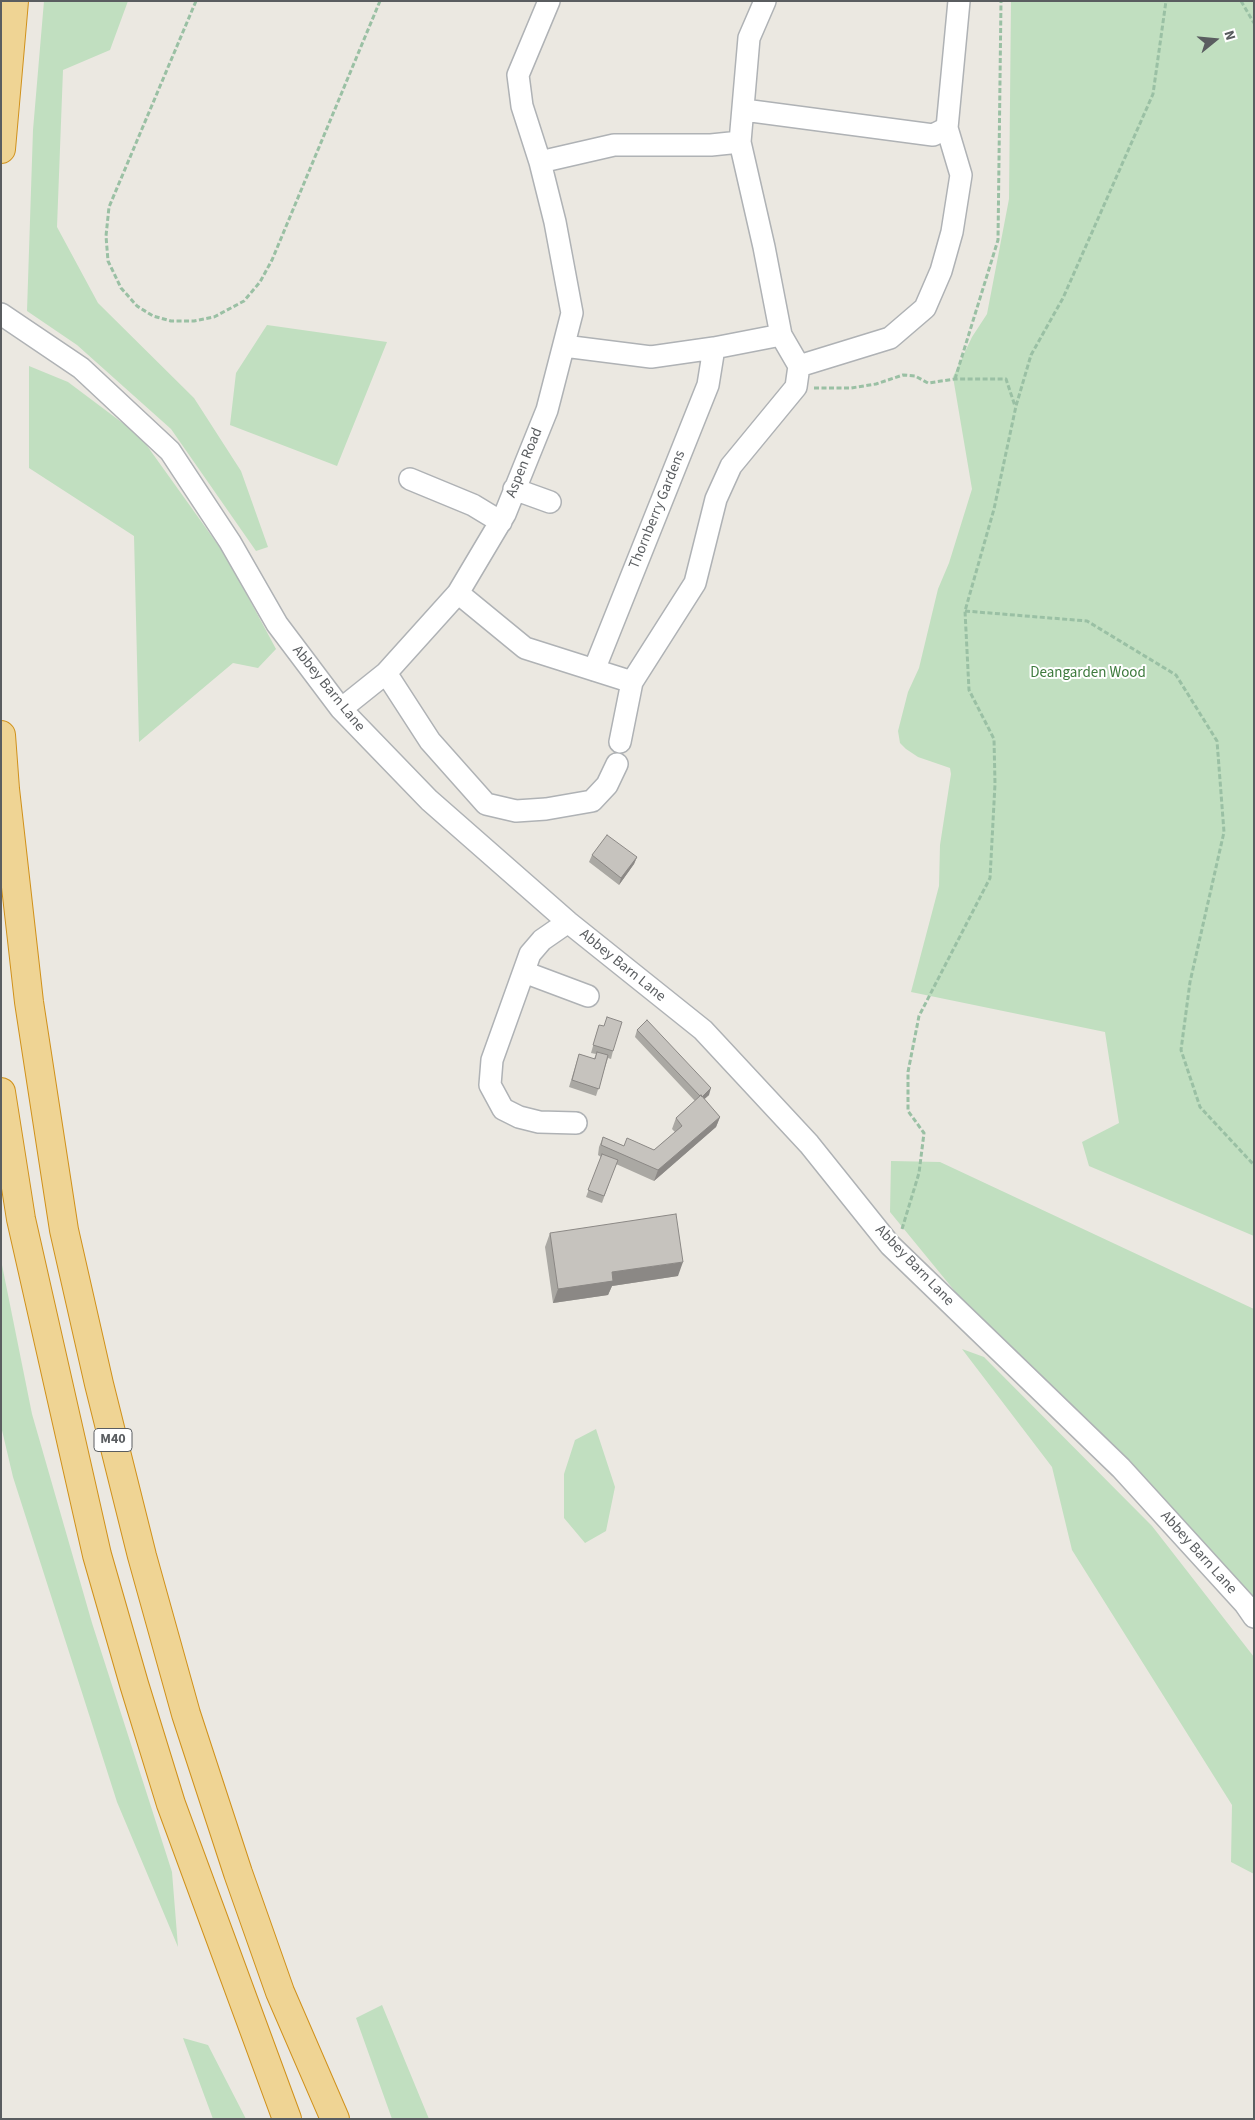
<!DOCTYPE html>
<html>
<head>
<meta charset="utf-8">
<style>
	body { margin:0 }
	#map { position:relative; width:1255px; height:2120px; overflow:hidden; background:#ebe8e1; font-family:"Source Sans 3",sans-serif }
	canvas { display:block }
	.frame { position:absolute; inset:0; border:2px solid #5a5d60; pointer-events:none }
	.north { position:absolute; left:1190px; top:15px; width:50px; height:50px; -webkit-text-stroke:4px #fff; paint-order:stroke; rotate:73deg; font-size:14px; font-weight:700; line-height:20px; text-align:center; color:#5a5d60 }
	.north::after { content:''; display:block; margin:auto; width:18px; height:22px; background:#5a5d60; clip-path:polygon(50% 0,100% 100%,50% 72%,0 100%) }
</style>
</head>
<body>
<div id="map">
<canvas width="1255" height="2120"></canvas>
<div class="frame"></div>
<div class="north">N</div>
</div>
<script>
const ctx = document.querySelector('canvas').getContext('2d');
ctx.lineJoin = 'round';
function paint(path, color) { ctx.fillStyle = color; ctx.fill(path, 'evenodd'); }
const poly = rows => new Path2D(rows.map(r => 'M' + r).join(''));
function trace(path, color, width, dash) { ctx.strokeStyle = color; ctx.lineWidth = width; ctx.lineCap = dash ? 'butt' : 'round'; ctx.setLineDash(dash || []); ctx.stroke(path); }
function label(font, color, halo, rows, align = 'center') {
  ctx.font = font + ' "Source Sans 3",sans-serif'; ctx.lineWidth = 4; ctx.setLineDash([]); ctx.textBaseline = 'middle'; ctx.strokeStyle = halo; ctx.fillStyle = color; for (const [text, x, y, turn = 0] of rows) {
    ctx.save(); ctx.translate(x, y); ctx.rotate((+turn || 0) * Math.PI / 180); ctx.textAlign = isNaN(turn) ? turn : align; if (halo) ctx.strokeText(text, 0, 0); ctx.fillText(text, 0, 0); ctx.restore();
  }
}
const green = poly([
	[44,1,128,1,110,50,63,70,57,227,98,303,194,398,241,471,268,547,256,551,171,429,77,345,27,311,33,130],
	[1011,1,1254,1,1254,1236,1089,1166,1082,1142,1119,1123,1105,1032,911,992,939,886,940,845,951,774,950,768,918,757,906,749,900,743,898,731,908,692,919,668,938,589,949,563,972,489,953,377,972,337,987,314,1009,199],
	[267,325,387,342,337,466,230,425,236,373],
	[29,366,68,382,140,436,226,556,276,649,258,668,233,663,139,742,134,536,29,468],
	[891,1161,940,1162,1254,1309,1254,1624,1012,1361,890,1212],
	[1,1260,32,1414,92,1623,172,1872,178,1947,117,1802,13,1477,1,1426],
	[962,1349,984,1357,1152,1526,1254,1657,1254,1874,1231,1862,1232,1805,1072,1550,1052,1467],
	[596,1429,615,1487,606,1531,585,1543,564,1518,564,1474,575,1440],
	[382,2005,429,2119,392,2119,356,2018],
	[183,2038,208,2045,246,2119,213,2119]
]);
const path = poly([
	[196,1,109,207,106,236,108,261,121,288,137,306,153,316,171,321,194,321,214,317,244,301,260,282,272,260,380,1],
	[1241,1,1254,23],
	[955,379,998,240,1001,1],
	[814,388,851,388,876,384,903,375,915,376,928,383,955,379,1006,379,1015,406],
	[965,611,1087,621,1176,675,1217,741,1224,832,1190,982,1181,1050,1200,1107,1254,1165],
	[902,1229,919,1173,924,1133,908,1111,908,1072,919,1016,990,878,995,784,994,739,969,690,965,611,994,509,1016,406,1031,355,1063,298,1153,94,1166,1]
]);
const minor = poly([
	[765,1,749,38,740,142,764,247,781,335],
	[947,128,959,1],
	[540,162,614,145,711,145,740,142],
	[1,314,81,368,170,451,230,542,277,624,341,709,429,800,568,922,703,1030,809,1144,890,1245,1121,1468,1245,1604,1254,1617],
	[564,346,651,357,714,348,781,335,799,366],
	[410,479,473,505,501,522],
	[514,489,550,502],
	[458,593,525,648,632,682,695,583,716,499,731,466,796,387,799,366,890,338,925,308,941,271,952,232,961,175,947,128,933,135,744,110],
	[594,670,708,385,714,348],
	[386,673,430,741,486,804,516,811,546,809,592,801,607,785,617,764],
	[341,709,386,673,458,593,505,514,547,410,572,313,555,222,540,162,522,106,518,75,549,1],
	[620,742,632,682],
	[568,922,542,940,530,954,492,1060,490,1085,503,1109,519,1117,539,1122,576,1123],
	[524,972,588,996]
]);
const highway = poly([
	[1,149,14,1],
	[1,735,5,789,29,1002,64,1230,99,1384,142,1556,186,1714,238,1873,280,1992,335,2119],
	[1,1092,21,1219,97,1555,134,1684,171,1804,287,2119]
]);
const wall = poly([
	[592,855,637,857,634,864,619,885,589,862],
	[599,1025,613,1051,611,1059,608,1058,596,1096,569,1087,579,1054,594,1059,596,1054,591,1053],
	[637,1030,709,1095,704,1099,720,1117,716,1127,654,1181,616,1164,602,1203,586,1197,601,1157,598,1155,599,1147,603,1137,624,1146,654,1150,675,1132,672,1129,676,1118,695,1101,635,1037],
	[550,1233,678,1276,612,1286,608,1295,553,1303,545,1247]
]);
const shadedWall = poly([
	[637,857,634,864,619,885,621,878],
	[711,1088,709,1095,698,1105,701,1098],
	[720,1117,716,1127,654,1181,658,1170],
	[683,1262,678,1276,612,1286,608,1295,553,1303,558,1289,612,1272]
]);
const building = poly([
	[607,835,637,857,621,878,592,855,607,835],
	[607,1017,622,1022,613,1051,593,1045,599,1025,604,1026,607,1017],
	[647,1020,711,1088,702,1097,701,1095,700,1096,637,1030,647,1020],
	[597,1052,608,1055,599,1089,572,1080,579,1054,595,1059,597,1052],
	[701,1095,720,1117,658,1170,601,1145,603,1137,624,1146,627,1138,654,1150,682,1126,676,1118,701,1095],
	[602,1154,618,1160,604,1196,588,1190,602,1154],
	[676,1214,683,1262,612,1272,613,1281,558,1289,550,1233,676,1214]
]);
const shields = [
	[113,1440,38]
];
const shieldNames = [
	["M40",113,1440]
];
const streetNames = [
	["Aspen Road",525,463,-68],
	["Thornberry Gardens",658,510,-68],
	["Abbey Barn Lane",328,689,51],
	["Abbey Barn Lane",622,966,39],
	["Abbey Barn Lane",914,1266,46],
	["Abbey Barn Lane",1198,1553,48]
];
const parkNames = [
	["Deangarden Wood",1088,674]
];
paint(green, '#c1dfc0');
trace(minor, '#afb2b5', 24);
trace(highway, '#d0911b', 30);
trace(path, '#9ac0a4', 3, [5, 2.5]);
trace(minor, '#fff', 21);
trace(highway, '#efd494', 28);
paint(wall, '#aaa8a3');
paint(shadedWall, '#8b8885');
paint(building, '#c6c3be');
trace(building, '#8b8885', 1);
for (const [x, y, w] of shields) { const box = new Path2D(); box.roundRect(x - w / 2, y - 11.5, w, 23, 4); ctx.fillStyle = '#fff'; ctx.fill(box); trace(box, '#5a5d60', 1); }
label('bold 14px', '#5a5d60', null, shieldNames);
label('15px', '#5a5d60', '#fff', streetNames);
label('15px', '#3e7b3e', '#fff', parkNames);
</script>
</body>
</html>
